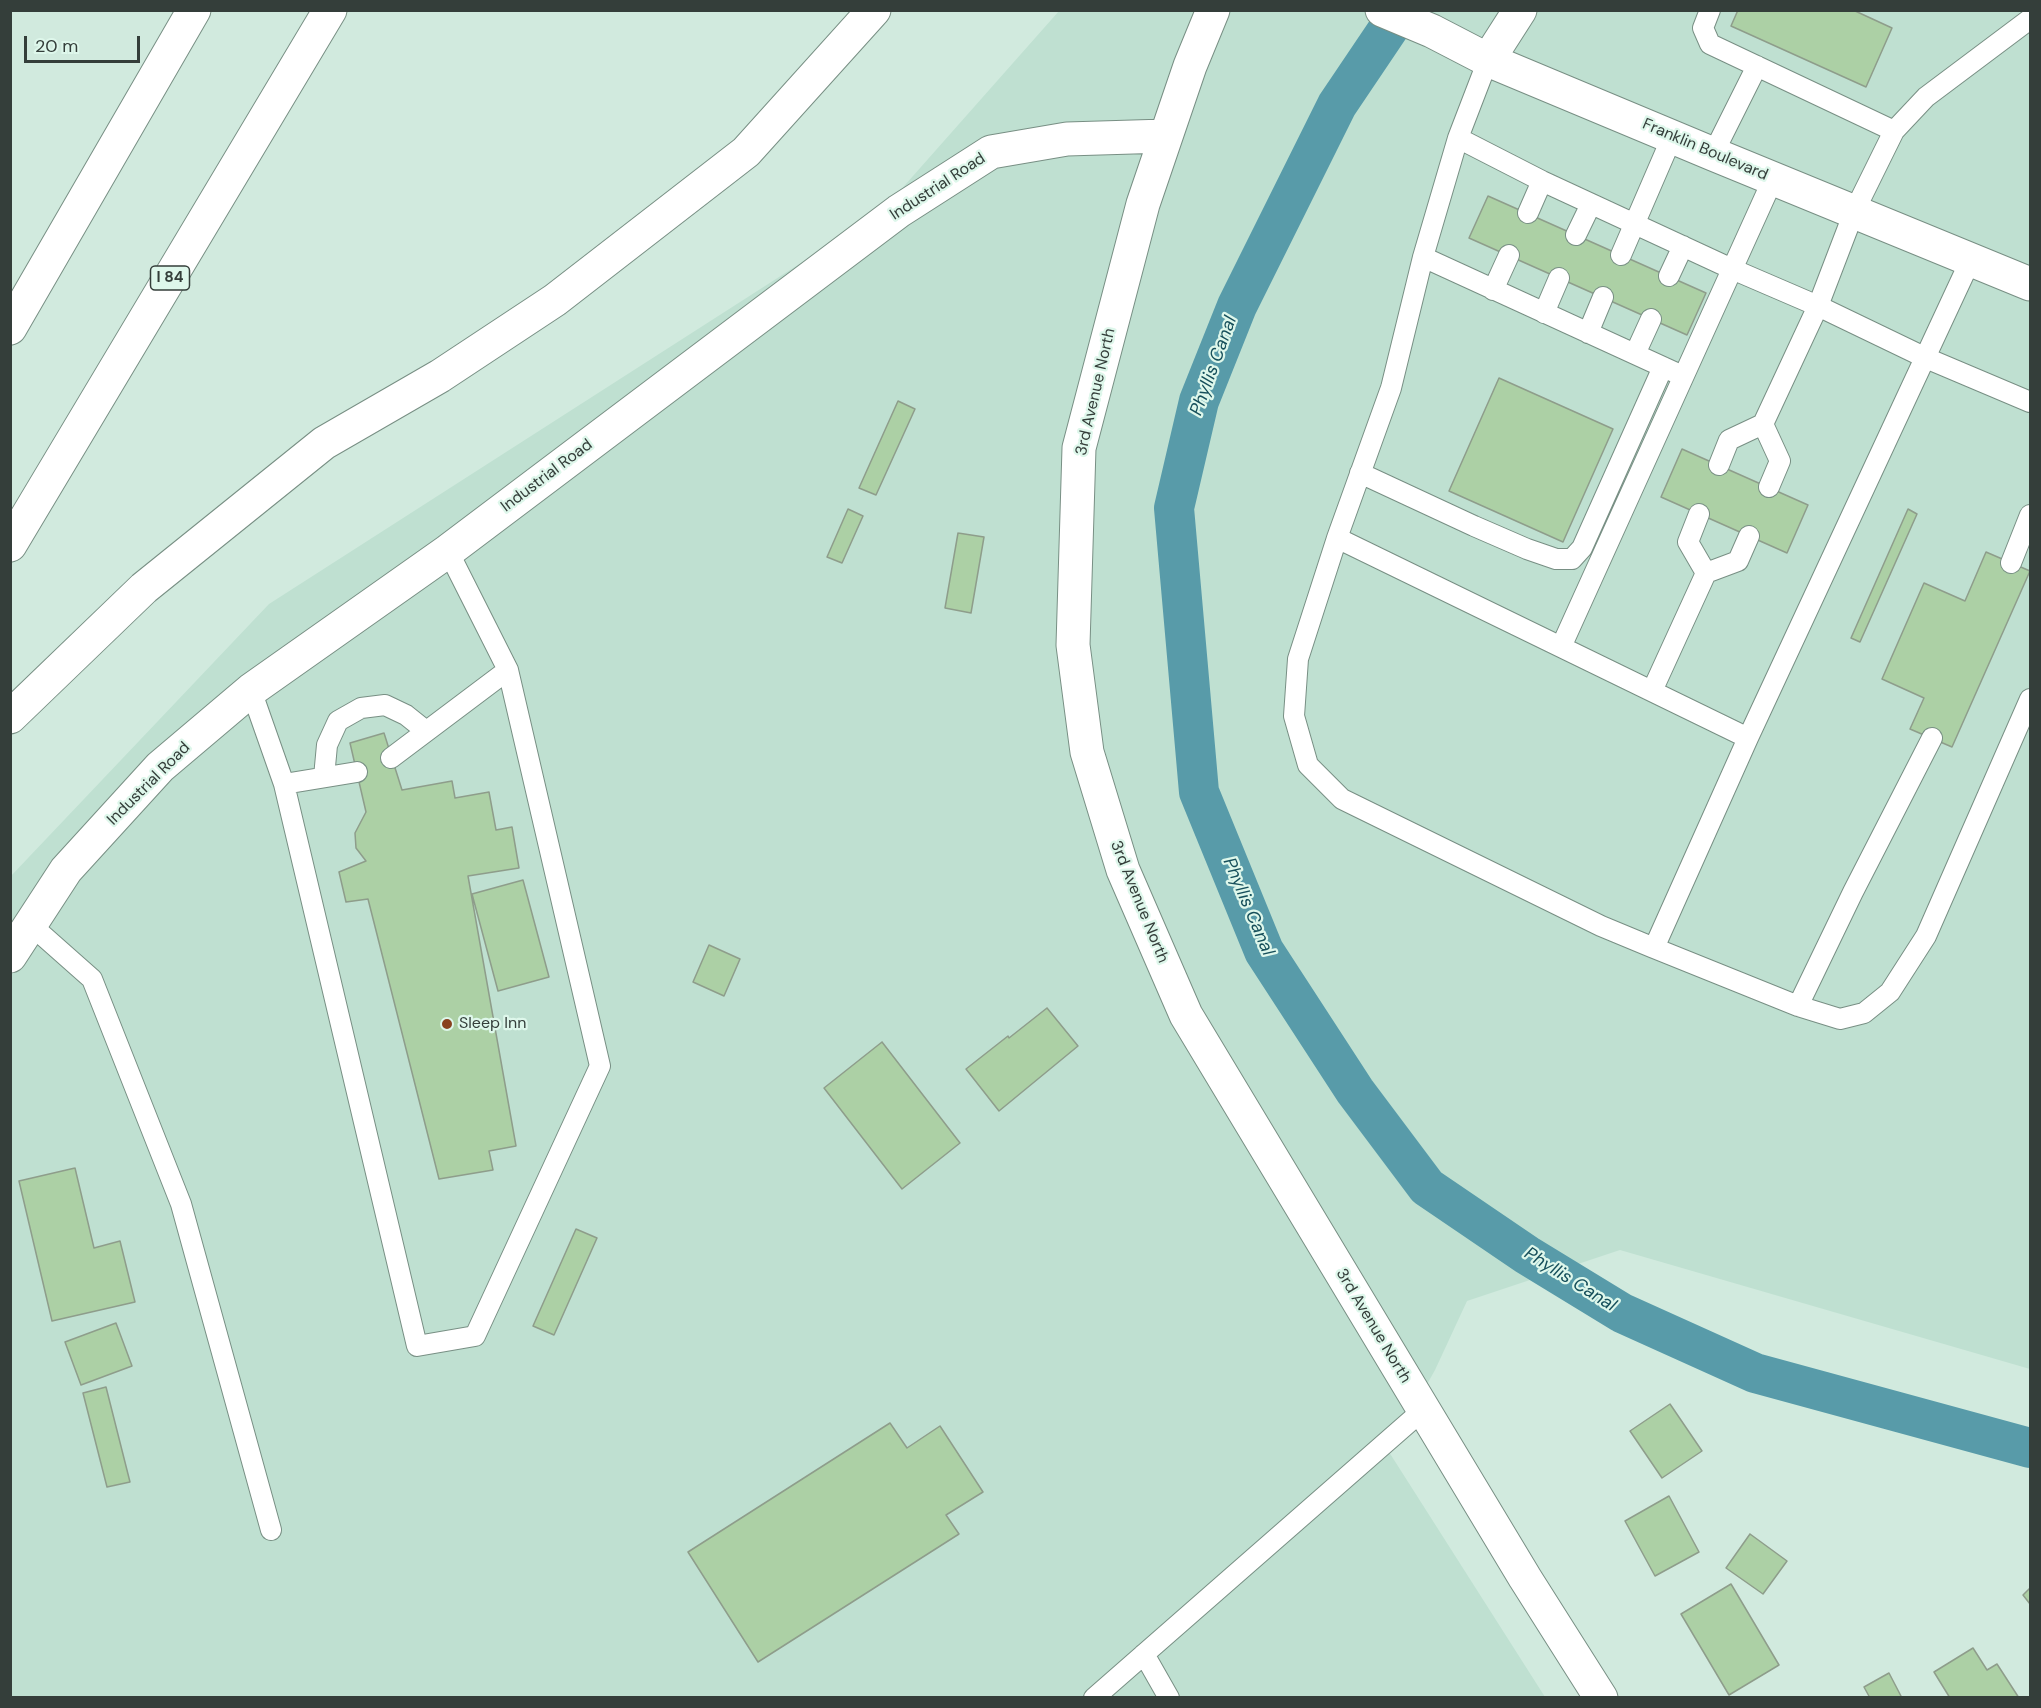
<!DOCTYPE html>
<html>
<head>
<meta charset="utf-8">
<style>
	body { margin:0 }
	#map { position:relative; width:2041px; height:1708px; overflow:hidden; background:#d1eade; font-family:"DM Sans",sans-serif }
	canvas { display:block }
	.frame { position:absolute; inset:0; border:12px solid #343e3a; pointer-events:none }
	.scale { position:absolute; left:24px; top:36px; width:116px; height:27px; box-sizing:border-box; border:3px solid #343e3a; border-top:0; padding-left:8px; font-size:18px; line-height:21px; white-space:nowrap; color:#343e3a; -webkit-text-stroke:4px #def7eb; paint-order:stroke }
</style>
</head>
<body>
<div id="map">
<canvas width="2041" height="1708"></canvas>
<div class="frame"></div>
<div class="scale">20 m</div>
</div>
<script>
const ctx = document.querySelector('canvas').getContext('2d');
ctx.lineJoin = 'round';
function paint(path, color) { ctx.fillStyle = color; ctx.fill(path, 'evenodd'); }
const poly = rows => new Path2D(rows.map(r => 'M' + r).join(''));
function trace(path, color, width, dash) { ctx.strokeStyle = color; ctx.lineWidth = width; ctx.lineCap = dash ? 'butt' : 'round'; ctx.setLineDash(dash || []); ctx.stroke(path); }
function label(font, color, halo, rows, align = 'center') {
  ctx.font = font + ' "DM Sans",sans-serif'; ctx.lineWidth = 4.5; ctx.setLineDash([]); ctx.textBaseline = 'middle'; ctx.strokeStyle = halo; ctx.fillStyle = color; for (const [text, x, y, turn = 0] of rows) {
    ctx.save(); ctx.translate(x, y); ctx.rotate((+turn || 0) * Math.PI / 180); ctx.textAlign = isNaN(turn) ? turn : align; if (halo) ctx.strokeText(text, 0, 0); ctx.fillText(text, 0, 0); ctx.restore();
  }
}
const built = poly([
	[1059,11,2030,11,2030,1369,1620,1250,1467,1301,1435,1370,1389,1452,1545,1697,11,1697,10,877,269,604,882,211]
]);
const canal = poly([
	[1401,10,1337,105,1237,306,1199,401,1174,508,1199,792,1264,951,1355,1091,1427,1187,1527,1255,1622,1313,1755,1373,2030,1448]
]);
const building = poly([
	[1738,10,1853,10,1892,28,1866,87,1731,26,1738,10],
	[1488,196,1706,293,1687,335,1469,238,1488,196],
	[1499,378,1613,429,1563,542,1449,491,1499,378],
	[898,401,915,409,876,495,859,488,898,401],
	[1682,449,1808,505,1787,553,1661,497,1682,449],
	[848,509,863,516,842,563,827,557,848,509],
	[1908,509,1917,514,1860,642,1851,638,1908,509],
	[958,533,984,537,971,613,945,608,958,533],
	[1986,552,2030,571,1952,747,1910,729,1924,698,1882,679,1924,583,1965,601,1986,552],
	[384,733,402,790,452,781,455,798,489,792,496,830,512,827,519,868,468,876,516,1146,489,1151,493,1170,439,1179,368,899,346,902,339,872,366,861,356,848,355,833,366,812,350,743,384,733],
	[523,880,549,977,498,991,472,894,523,880],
	[709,945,740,959,724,996,693,982,709,945],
	[1047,1008,1078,1046,999,1111,966,1069,1008,1036,1009,1038,1047,1008],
	[882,1042,960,1143,902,1189,824,1088,882,1042],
	[75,1168,94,1248,120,1241,135,1302,52,1321,19,1181,75,1168],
	[576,1229,597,1238,554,1335,533,1326,576,1229],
	[116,1323,132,1366,81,1385,65,1342,116,1323],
	[106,1387,130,1482,107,1487,83,1393,106,1387],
	[1670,1404,1702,1451,1662,1478,1630,1431,1670,1404],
	[890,1423,907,1448,940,1426,983,1492,946,1515,959,1534,758,1662,688,1552,890,1423],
	[1669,1496,1699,1552,1655,1576,1625,1521,1669,1496],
	[1750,1534,1787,1561,1763,1594,1726,1568,1750,1534],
	[1731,1584,1779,1665,1729,1695,1681,1614,1731,1584],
	[2030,1588,2030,1604,2023,1595,2030,1588],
	[1973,1648,1987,1670,1997,1664,2019,1698,1950,1698,1934,1672,1973,1648],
	[1889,1673,1902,1698,1870,1698,1864,1687,1889,1673]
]);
const service = poly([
	[1710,10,1703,28,1710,44,1894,131],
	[2030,19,1926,97,1894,131,1854,212,1818,306,1926,358,2030,402],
	[1488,60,1458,138,1423,257,1391,388,1337,538,1298,659,1294,716,1308,765,1342,799,1601,926,1654,948,1748,738,1971,259],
	[1458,138,1542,181,1732,269,1818,306,1763,424],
	[1713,154,1757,66],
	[1528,213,1542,181],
	[1576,235,1591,204],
	[1621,255,1672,137],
	[1423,257,1674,372],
	[1669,276,1683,246],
	[1493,290,1509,255],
	[1544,313,1559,278],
	[1588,333,1603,297],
	[1635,354,1651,319],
	[1719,465,1729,440,1763,424,1780,461,1769,487],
	[1360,473,1474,526,1527,549,1556,559,1572,559,1582,548,1663,367],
	[1699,514,1688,542,1706,573],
	[1337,538,1748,738],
	[2011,563,2030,515],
	[1561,647,1773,179],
	[251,690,284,784,417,1346,475,1336,600,1066,508,670,448,551],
	[1652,691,1706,573,1738,561,1749,536],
	[391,758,508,670],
	[324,777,327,745,338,721,361,708,385,705,406,715,426,731],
	[284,784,357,772],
	[31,925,92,979,181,1204,271,1530],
	[1654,948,1798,1006,1840,1019,1864,1013,1890,992,1926,936,2030,699],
	[1798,1006,1853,892,1932,738],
	[1144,1654,1169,1698],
	[1094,1698,1423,1410]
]);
const minor = poly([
	[1213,10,1190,66,1143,204,1079,448,1073,645,1087,752,1123,870,1186,1015,1525,1578,1601,1698],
	[1488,60,1520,10],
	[10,956,66,870,160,767,251,690,448,551,899,211,991,152,1067,139,1166,136]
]);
const secondary = poly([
	[1382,10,1432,31,1488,60,1713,154,2030,284]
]);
const motorway = poly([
	[10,328,194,10],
	[10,545,330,10],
	[10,717,144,588,324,443,440,376,555,300,746,152,874,10]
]);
const markers = [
	[447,1024,6,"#894220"]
];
const shields = [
	[170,278,39]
];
const shieldNames = [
	["I 84",170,278]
];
const streetNames = [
	["Franklin Boulevard",1705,150,23],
	["Industrial Road",938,187,-33],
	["3rd Avenue North",1096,392,-77],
	["Industrial Road",547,476,-37],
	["Industrial Road",149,784,-45],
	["3rd Avenue North",1139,902,68],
	["3rd Avenue North",1373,1326,59]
];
const poiNames = [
	["Sleep Inn",459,1024]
];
const waterNames = [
	["Phyllis Canal",1214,366,-70],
	["Phyllis Canal",1248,907,67],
	["Phyllis Canal",1570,1280,32]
];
paint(built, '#bfe0d1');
trace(canal, '#589ba9', 40);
paint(building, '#acd0a5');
trace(building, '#8e9d8b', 1.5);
trace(service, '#788f84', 22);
trace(minor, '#788f84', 35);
trace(secondary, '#788f84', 35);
trace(motorway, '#788f84', 35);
trace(service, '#fff', 20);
trace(minor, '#fff', 33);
trace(secondary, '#fff', 33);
trace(motorway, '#fff', 33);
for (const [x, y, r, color] of markers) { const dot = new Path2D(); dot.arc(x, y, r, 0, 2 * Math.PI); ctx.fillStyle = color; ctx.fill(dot); trace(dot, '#def7eb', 2); }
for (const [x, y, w] of shields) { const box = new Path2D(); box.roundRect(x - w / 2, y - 12, w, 24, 4.5); ctx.fillStyle = '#def7eb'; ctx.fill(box); trace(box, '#343e3a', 1.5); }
label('bold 15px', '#343e3a', null, shieldNames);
label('16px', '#343e3a', '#def7eb', streetNames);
label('16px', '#343e3a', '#def7eb', poiNames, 'left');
label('italic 18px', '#164f5b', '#def7eb', waterNames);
</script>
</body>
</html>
